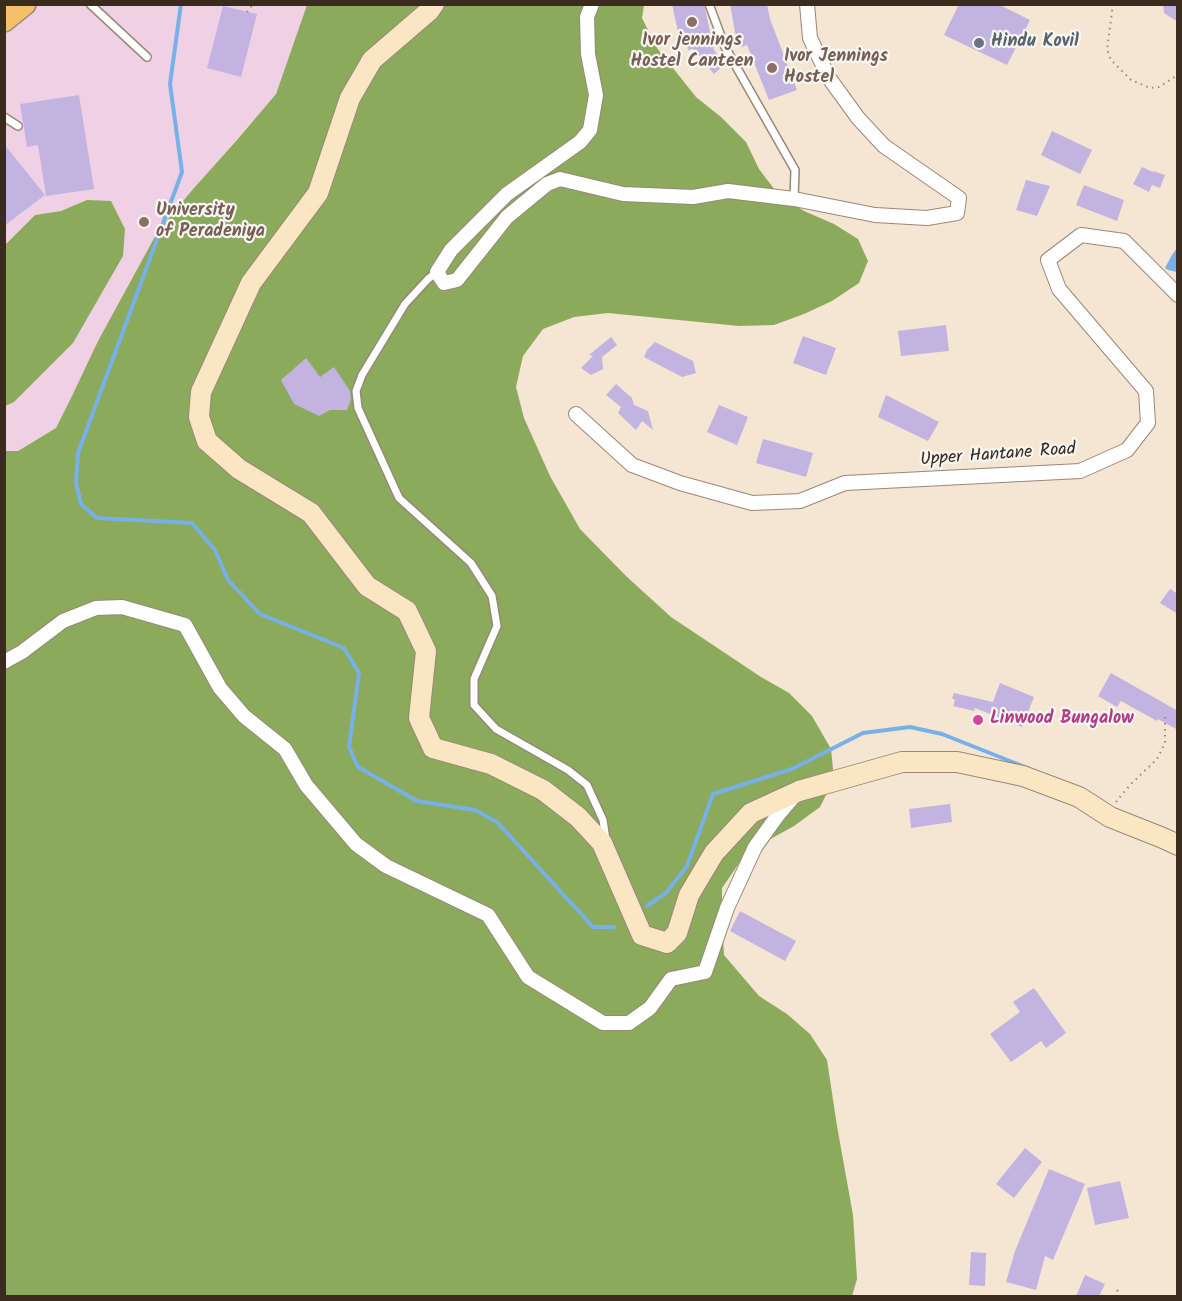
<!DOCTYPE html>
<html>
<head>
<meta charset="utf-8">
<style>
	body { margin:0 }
	#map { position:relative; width:1182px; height:1301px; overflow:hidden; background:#f4e6d3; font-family:Kalam,sans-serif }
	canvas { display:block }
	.frame { position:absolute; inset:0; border:6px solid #3b2a1e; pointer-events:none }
</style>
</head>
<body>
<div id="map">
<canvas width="1182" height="1301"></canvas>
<div class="frame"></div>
</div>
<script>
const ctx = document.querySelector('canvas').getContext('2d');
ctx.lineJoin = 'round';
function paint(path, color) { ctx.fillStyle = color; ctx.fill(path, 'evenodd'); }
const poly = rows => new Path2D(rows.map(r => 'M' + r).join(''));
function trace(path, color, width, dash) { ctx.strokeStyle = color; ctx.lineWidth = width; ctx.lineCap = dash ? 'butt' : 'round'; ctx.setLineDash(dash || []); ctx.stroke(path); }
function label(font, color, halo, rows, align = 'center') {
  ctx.font = font + ' Kalam,sans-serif'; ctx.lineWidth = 4.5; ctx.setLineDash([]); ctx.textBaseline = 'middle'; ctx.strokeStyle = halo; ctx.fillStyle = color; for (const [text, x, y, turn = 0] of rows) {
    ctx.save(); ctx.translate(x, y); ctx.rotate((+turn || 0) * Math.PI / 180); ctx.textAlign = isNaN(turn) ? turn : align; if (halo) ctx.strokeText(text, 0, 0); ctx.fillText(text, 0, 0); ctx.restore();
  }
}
const built = poly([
	[5,5,307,5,276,94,194,188,158,231,98,341,71,398,56,428,18,451,5,451,5,406,14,402,73,343,87,200,61,211,35,215,5,245]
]);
const forest = poly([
	[307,5,644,5,642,18,657,48,696,97,721,117,746,142,759,169,778,194,804,211,834,224,858,239,868,261,859,283,832,301,804,314,774,325,739,326,608,313,574,317,543,329,523,356,516,387,524,418,550,476,580,529,626,576,671,617,761,677,789,693,812,716,831,749,834,779,820,807,794,826,765,842,740,862,722,888,722,920,724,955,759,996,787,1014,810,1034,827,1060,837,1126,853,1215,857,1279,852,1296,5,1296,5,451,18,451,56,428,71,398,98,341,158,231,194,188,236,141,276,94],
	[87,200,111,201,125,229,123,256,73,343,14,402,5,406,5,245,35,215,61,211]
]);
const water = poly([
	[1177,248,1177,272,1168,270,1165,268,1172,255]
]);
const stream = poly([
	[181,4,170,84,182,172,78,453,76,483,81,504,97,518,192,523,215,550,228,580,260,614,344,648,359,673,349,747,358,767,417,801,475,810,497,822,593,927,614,927],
	[647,906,666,893,687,866,713,794,792,769,863,733,910,727,942,734,1030,769]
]);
const building = poly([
	[672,4,704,4,714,50,725,64,714,74,693,49,688,50,686,40,680,41],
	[730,4,767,4,770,19,797,90,769,100,747,45,741,47,735,32],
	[959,4,998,4,1030,20,1007,65,944,35],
	[1163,4,1176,4,1178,22,1164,13],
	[223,6,257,14,241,77,207,68],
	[79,95,94,189,46,196,38,145,27,147,20,104],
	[1052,131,1092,150,1080,174,1041,155],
	[4,144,45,195,4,226],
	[1142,167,1153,172,1153,171,1165,175,1160,188,1152,185,1149,192,1133,184],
	[1026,180,1050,186,1037,216,1016,210],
	[1084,185,1124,200,1117,221,1076,205],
	[946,325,949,351,901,356,898,331],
	[803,336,836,348,826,375,793,363],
	[611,337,617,345,602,357,603,369,591,375,581,368,593,356,589,355],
	[655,342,693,361,696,373,682,377,644,357,647,350],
	[306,358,320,377,334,367,350,391,351,399,347,410,330,410,319,416,294,404,281,380],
	[616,384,632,398,634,405,648,411,653,430,642,421,636,430,618,413,621,407,606,395],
	[886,395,939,422,928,441,878,417],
	[719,405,748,417,737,445,707,432],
	[763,439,813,453,806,477,756,463],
	[1170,589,1178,594,1178,614,1160,603],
	[1111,673,1178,711,1178,730,1158,719,1157,721,1121,701,1117,707,1098,696],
	[1000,683,1034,697,1022,727,975,708,974,711,953,706,955,700,952,698,954,693,993,702],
	[950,804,952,822,911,828,909,809],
	[740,911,796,941,785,961,730,931],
	[1034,988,1066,1033,1046,1048,1041,1041,1011,1062,990,1034,1020,1012,1013,1002],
	[1025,1148,1042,1162,1014,1198,996,1184],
	[1049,1169,1085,1184,1053,1260,1045,1256,1036,1290,1006,1282,1015,1251],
	[1120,1181,1129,1218,1095,1225,1087,1188],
	[971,1252,986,1253,985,1286,969,1285],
	[1085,1275,1105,1284,1099,1296,1076,1296]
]);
const path = poly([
	[1113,4,1107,50,1111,60,1131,80,1150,88,1159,87,1178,75],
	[247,12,253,4],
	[1116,802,1119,798,1131,784,1157,759,1165,743,1165,716],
	[1117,1290,1120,1296]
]);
const lane = poly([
	[90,4,147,57],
	[709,4,725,47,795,170,794,199],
	[4,117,18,126],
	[437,272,428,279,405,304,362,375,356,391,358,408,399,498,471,563,492,596,497,626,474,679,474,705,496,729,568,770,587,785,603,820,606,840]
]);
const street = poly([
	[592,4,587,17,588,54,596,95,590,130,580,142,507,194,451,250,437,272,444,283,457,280,507,217,547,184,560,179,623,194,693,197,728,191,794,199,875,215,927,218,957,213,959,198,884,146,858,118,829,78,810,38,807,4],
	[576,414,632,465,680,483,752,503,800,501,845,483,1080,471,1127,450,1148,423,1146,391,1059,289,1048,260,1081,235,1124,241,1178,295],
	[4,662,22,652,63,621,96,608,122,607,185,625,220,688,244,716,285,749,306,785,356,844,386,866,488,915,528,977,603,1023,629,1023,650,1008,671,979,705,972,727,908,755,847,778,815,795,795]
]);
const secondary = poly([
	[434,4,429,11,372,60,350,98,318,193,251,283,201,392,199,417,207,441,239,469,311,513,367,586,407,611,426,651,419,718,433,748,491,764,543,790,578,817,602,843,642,935,667,943,677,933,689,895,714,853,751,813,799,791,902,762,957,762,1023,776,1079,797,1110,817,1163,838,1178,845]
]);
const primary = poly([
	[4,21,25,4]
]);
const markers = [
	[692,22,6,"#8d6e63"],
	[979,43,6,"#6b7280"],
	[772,68,6,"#8d6e63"],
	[144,222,6,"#8d6e63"],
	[978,720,6,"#d1479c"]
];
const educationNames = [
	["Ivor jennings",692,42,"center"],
	["Hostel Canteen",692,63,"center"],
	["Ivor Jennings",784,58],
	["Hostel",784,79],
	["University",156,212],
	["of Peradeniya",156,233]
];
const worshipNames = [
	["Hindu Kovil",991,43]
];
const streetNames = [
	["Upper Hantane Road",998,456,-4]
];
const hotelNames = [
	["Linwood Bungalow",990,720]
];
paint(built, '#f0d0e5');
paint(forest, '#8caa5c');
paint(water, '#77b1e7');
trace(stream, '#77b1e7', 4);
paint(building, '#c3b3e0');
trace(lane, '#988878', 10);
trace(street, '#988878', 16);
trace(secondary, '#988878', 22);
trace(primary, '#988878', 24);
trace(path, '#988878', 2, [1.5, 4.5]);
trace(lane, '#fff', 7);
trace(street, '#fff', 14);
trace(secondary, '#fbe6c3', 20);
trace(primary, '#f4c16a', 21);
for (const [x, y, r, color] of markers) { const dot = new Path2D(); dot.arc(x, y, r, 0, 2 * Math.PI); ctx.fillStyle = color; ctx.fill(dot); trace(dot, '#f6f6f2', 2); }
label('bold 18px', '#785e54', '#f6f6f2', educationNames, 'left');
label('bold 18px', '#5b616d', '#f6f6f2', worshipNames, 'left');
label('18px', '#3b2a1e', '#f6f6f2', streetNames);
label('bold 18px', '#b23c85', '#f6f6f2', hotelNames, 'left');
</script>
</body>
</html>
